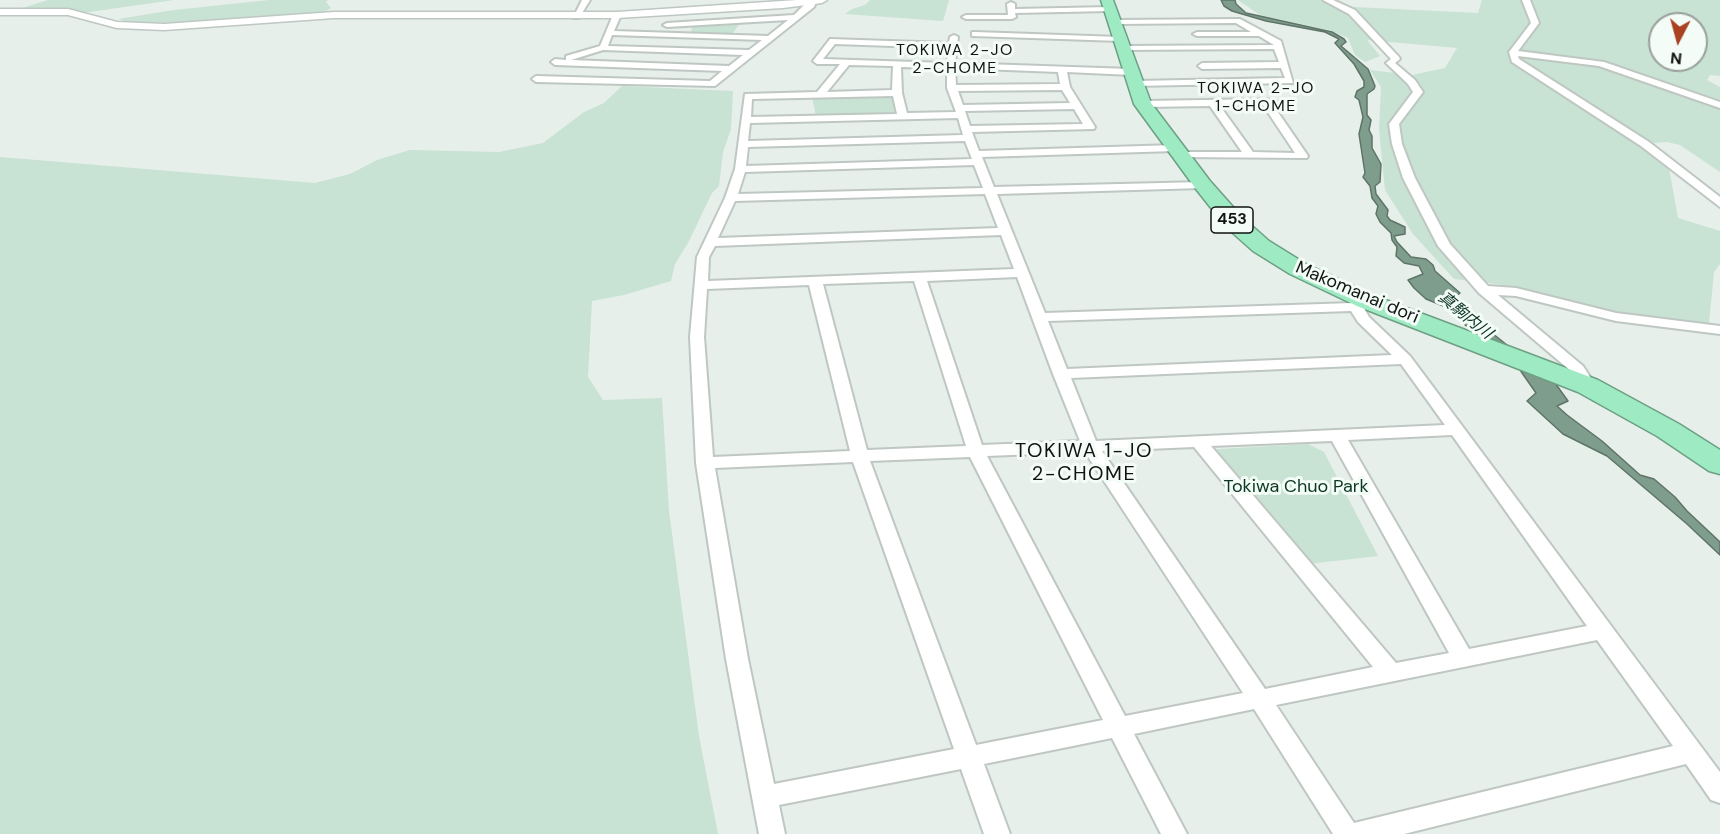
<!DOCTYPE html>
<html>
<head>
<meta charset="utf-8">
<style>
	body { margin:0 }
	#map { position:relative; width:1720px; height:834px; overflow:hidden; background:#e7efea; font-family:"DM Sans",sans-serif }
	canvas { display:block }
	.north { position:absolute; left:1648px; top:12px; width:60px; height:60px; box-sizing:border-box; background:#f4fcf7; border:2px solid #999f9b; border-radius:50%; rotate:186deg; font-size:16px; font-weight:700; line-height:24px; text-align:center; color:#111412 }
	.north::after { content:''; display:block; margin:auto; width:21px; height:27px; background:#aa4221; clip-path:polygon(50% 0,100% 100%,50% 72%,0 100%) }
</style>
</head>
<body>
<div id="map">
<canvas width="1720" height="834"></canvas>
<div class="north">N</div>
</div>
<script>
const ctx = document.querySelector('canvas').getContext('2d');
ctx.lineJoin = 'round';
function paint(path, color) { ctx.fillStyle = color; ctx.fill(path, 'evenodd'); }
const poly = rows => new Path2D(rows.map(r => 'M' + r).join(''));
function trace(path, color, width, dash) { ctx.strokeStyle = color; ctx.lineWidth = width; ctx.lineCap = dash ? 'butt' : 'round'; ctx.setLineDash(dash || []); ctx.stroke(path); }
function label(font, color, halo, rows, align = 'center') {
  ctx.font = font + ' "DM Sans","Noto Sans JP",sans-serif'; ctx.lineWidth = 6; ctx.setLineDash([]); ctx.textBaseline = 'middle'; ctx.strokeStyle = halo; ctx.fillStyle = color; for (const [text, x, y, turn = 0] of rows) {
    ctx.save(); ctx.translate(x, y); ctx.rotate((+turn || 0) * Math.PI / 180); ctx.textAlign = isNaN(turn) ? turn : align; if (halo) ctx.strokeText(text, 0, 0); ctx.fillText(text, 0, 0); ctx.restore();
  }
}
const green = poly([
	[48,0,174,0,82,13,55,14,16,10],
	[269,0,328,0,326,2,331,8,320,14,183,23,128,22,118,19,174,10],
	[870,0,949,0,943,21,845,14,852,9,865,5],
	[1238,0,1320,0,1333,6,1478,13,1482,0,1720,0,1720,76,1710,75,1707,80,1720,87,1720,172,1680,145,1667,142,1654,143,1657,151,1669,168,1678,218,1720,231,1720,264,1714,272,1709,323,1615,312,1497,284,1454,279,1413,234,1385,190,1379,129,1381,87,1370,70,1412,75,1445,68,1457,48,1367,40,1380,56,1365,62,1355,55,1348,38,1329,30,1260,15],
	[1660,24,1696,24,1696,60,1660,60],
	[741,22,732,34,691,34,692,25],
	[622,86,733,91,731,129,723,152,719,186,712,193,688,243,675,264,671,281,624,295,592,301,588,377,603,400,662,398,669,511,699,736,718,834,0,834,0,157,315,183,350,174,377,160,410,150,499,152,543,143,584,112,604,103],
	[892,95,895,114,816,116,812,97],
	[1308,444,1324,452,1378,556,1308,564,1212,452,1218,449]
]);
const water = poly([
	[1221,0,1235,0,1236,4,1246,13,1332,32,1344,39,1346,42,1341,46,1368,69,1375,86,1374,89,1367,94,1367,115,1371,120,1369,130,1372,136,1372,148,1381,164,1380,182,1375,186,1376,194,1388,210,1387,216,1390,220,1405,227,1405,234,1394,236,1397,242,1411,257,1426,259,1433,265,1435,271,1460,293,1455,297,1481,318,1478,322,1555,383,1568,401,1557,406,1567,415,1602,441,1640,475,1654,479,1675,497,1687,511,1720,542,1720,555,1687,524,1607,456,1563,434,1527,401,1536,393,1520,370,1459,320,1451,309,1426,299,1414,288,1408,280,1423,274,1419,266,1404,263,1396,256,1397,247,1392,240,1391,233,1380,222,1376,214,1378,206,1372,198,1370,186,1363,177,1365,173,1359,134,1363,117,1359,100,1355,97,1357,91,1364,87,1364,81,1354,64,1335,43,1339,39,1325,32,1266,21,1232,11,1224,6,1221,0]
]);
const street = poly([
	[582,0,590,0,579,18,573,18,582,0],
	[809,0,816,2,814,7,715,86,536,82,532,79,536,76,710,81,722,71,555,65,551,62,555,59,566,60,566,56,600,46,613,15,617,13,621,15,614,31,768,36,788,20,667,27,663,25,667,23,794,15,809,0],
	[612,35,762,40,749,50,608,46,612,35],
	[603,50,743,55,729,66,571,60,603,50],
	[1323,0,1333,0,1355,10,1399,57,1400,59,1395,63,1415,80,1423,92,1399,124,1402,144,1415,178,1450,244,1488,286,1516,288,1616,313,1720,326,1720,334,1616,321,1516,296,1498,295,1583,366,1596,386,1588,391,1582,389,1572,372,1479,293,1438,246,1403,178,1392,144,1389,124,1413,92,1408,84,1386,63,1391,59,1349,14,1323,0],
	[1522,0,1530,0,1539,23,1518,51,1604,62,1720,102,1720,108,1599,66,1518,56,1519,59,1649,142,1720,197,1720,207,1641,146,1512,62,1509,52,1531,23,1522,0],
	[1011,2,1015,4,1015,9,1110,7,1114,9,1110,11,1015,13,1016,17,1012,19,966,19,962,17,966,15,1008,15,1007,4,1011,2],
	[1240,19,1281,41,1293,83,1132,86,1130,84,1135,81,1285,78,1281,68,1202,69,1198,66,1202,63,1279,62,1274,49,1123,50,1119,48,1123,46,1274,45,1259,36,1197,36,1193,34,1197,32,1251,32,1236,23,1114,24,1110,22,1114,20,1240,19],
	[975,32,1120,37,1124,39,1120,41,972,36,972,32,975,32],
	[954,35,958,37,955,63,1131,69,1135,72,1131,75,1067,72,1070,87,1095,127,1094,129,972,132,979,151,1175,145,1180,148,1175,151,982,157,994,187,1203,182,1209,185,1203,188,997,194,1045,313,1353,303,1361,298,1371,298,1373,301,1371,304,1364,308,1369,317,1410,356,1720,772,1720,803,1711,800,1686,764,1404,834,1333,834,1254,709,1134,734,1187,834,1161,834,1112,738,984,764,1010,834,984,834,961,769,779,805,785,834,759,834,726,659,696,463,690,337,697,257,725,198,735,169,745,94,817,92,840,64,817,64,813,61,830,39,949,43,950,37,954,35],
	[835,44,949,48,947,63,823,59,835,44],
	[849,65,893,66,892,90,827,92,849,65],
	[901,67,947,68,947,88,956,112,907,113,902,93,901,67],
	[955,68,1058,72,1060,84,956,85,955,68],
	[1062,90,1070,103,963,105,958,91,1062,90],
	[893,96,897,114,751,117,752,99,893,96],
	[1074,109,1083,124,970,126,965,111,1074,109],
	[958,118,963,135,748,141,750,123,958,118],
	[965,141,972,159,746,166,748,147,965,141],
	[974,165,983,188,738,194,745,172,974,165],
	[985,194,998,228,718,238,735,201,985,194],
	[1001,235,1014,269,708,281,709,257,715,246,1001,235],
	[1017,277,1053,374,1080,441,982,445,927,281,1017,277],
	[914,281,966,446,867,450,823,284,914,281],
	[809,285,850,451,713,457,704,337,707,289,809,285],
	[1351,311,1358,322,1392,355,1067,369,1048,321,1351,311],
	[1401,364,1445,425,1096,441,1071,378,1401,364],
	[1452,435,1587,626,1469,649,1348,440,1452,435],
	[1332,441,1449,653,1396,663,1211,446,1332,441],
	[1194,447,1373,667,1265,689,1102,451,1194,447],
	[1085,452,1243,693,1125,716,987,456,1085,452],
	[970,457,1103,720,976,745,870,461,970,457],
	[853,462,954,749,774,784,748,659,715,468,853,462],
	[1597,640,1673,746,1354,823,1276,705,1597,640],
	[1266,99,1279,102,1273,105,1308,156,1307,158,1176,157,1175,155,1180,152,1242,152,1210,106,1143,107,1138,104,1143,101,1266,99],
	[1263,105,1295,153,1253,152,1220,106,1263,105]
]);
const secondary = poly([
	[797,0,827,0,822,3,783,8,617,18,334,18,164,30,117,28,68,15,0,15,0,9,68,9,117,22,164,24,334,12,617,12,797,0]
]);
const highway = poly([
	[1101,0,1113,0,1151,103,1210,181,1242,217,1269,241,1306,264,1375,296,1598,380,1679,424,1720,450,1720,474,1709,471,1657,436,1578,392,1357,306,1290,274,1253,251,1226,227,1196,189,1134,104,1101,0]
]);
const farNeighbourhoodnames = [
	["TOKIWA 2-JO",955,51],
	["2-CHOME",955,69],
	["TOKIWA 2-JO",1256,89],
	["1-CHOME",1256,107]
];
const shields = [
	[1232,220,42]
];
const shieldNames = [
	["453",1232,220]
];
const farWaternames = [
	["真駒内川",1465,316,39]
];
const streetNames = [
	["Makomanai dori",1357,293,23]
];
const parkNames = [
	["Tokiwa Chuo Park",1296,487]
];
const neighbourhoodNames = [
	["TOKIWA 1-JO",1084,452],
	["2-CHOME",1084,475]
];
paint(green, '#c8e2d3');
paint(water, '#7f9d8d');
trace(water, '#5e7468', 1.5);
trace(street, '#bfc7c2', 4);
trace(secondary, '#bfc7c2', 3);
trace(highway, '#6d9f84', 3);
paint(street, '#fff');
paint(secondary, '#fff');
paint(highway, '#9eeac2');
ctx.letterSpacing = '1.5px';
label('16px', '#111412', '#f4fcf7', farNeighbourhoodnames);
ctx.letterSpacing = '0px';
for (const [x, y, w] of shields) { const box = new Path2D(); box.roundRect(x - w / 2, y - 13, w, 26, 4.5); ctx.fillStyle = '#f4fcf7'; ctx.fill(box); trace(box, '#111412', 1.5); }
label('bold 16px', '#111412', null, shieldNames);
label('italic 16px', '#083422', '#f4fcf7', farWaternames);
label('18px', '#111412', '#f4fcf7', streetNames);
label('18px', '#0b3623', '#f4fcf7', parkNames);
ctx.letterSpacing = '1.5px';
label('20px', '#111412', '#f4fcf7', neighbourhoodNames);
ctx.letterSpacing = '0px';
</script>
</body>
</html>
